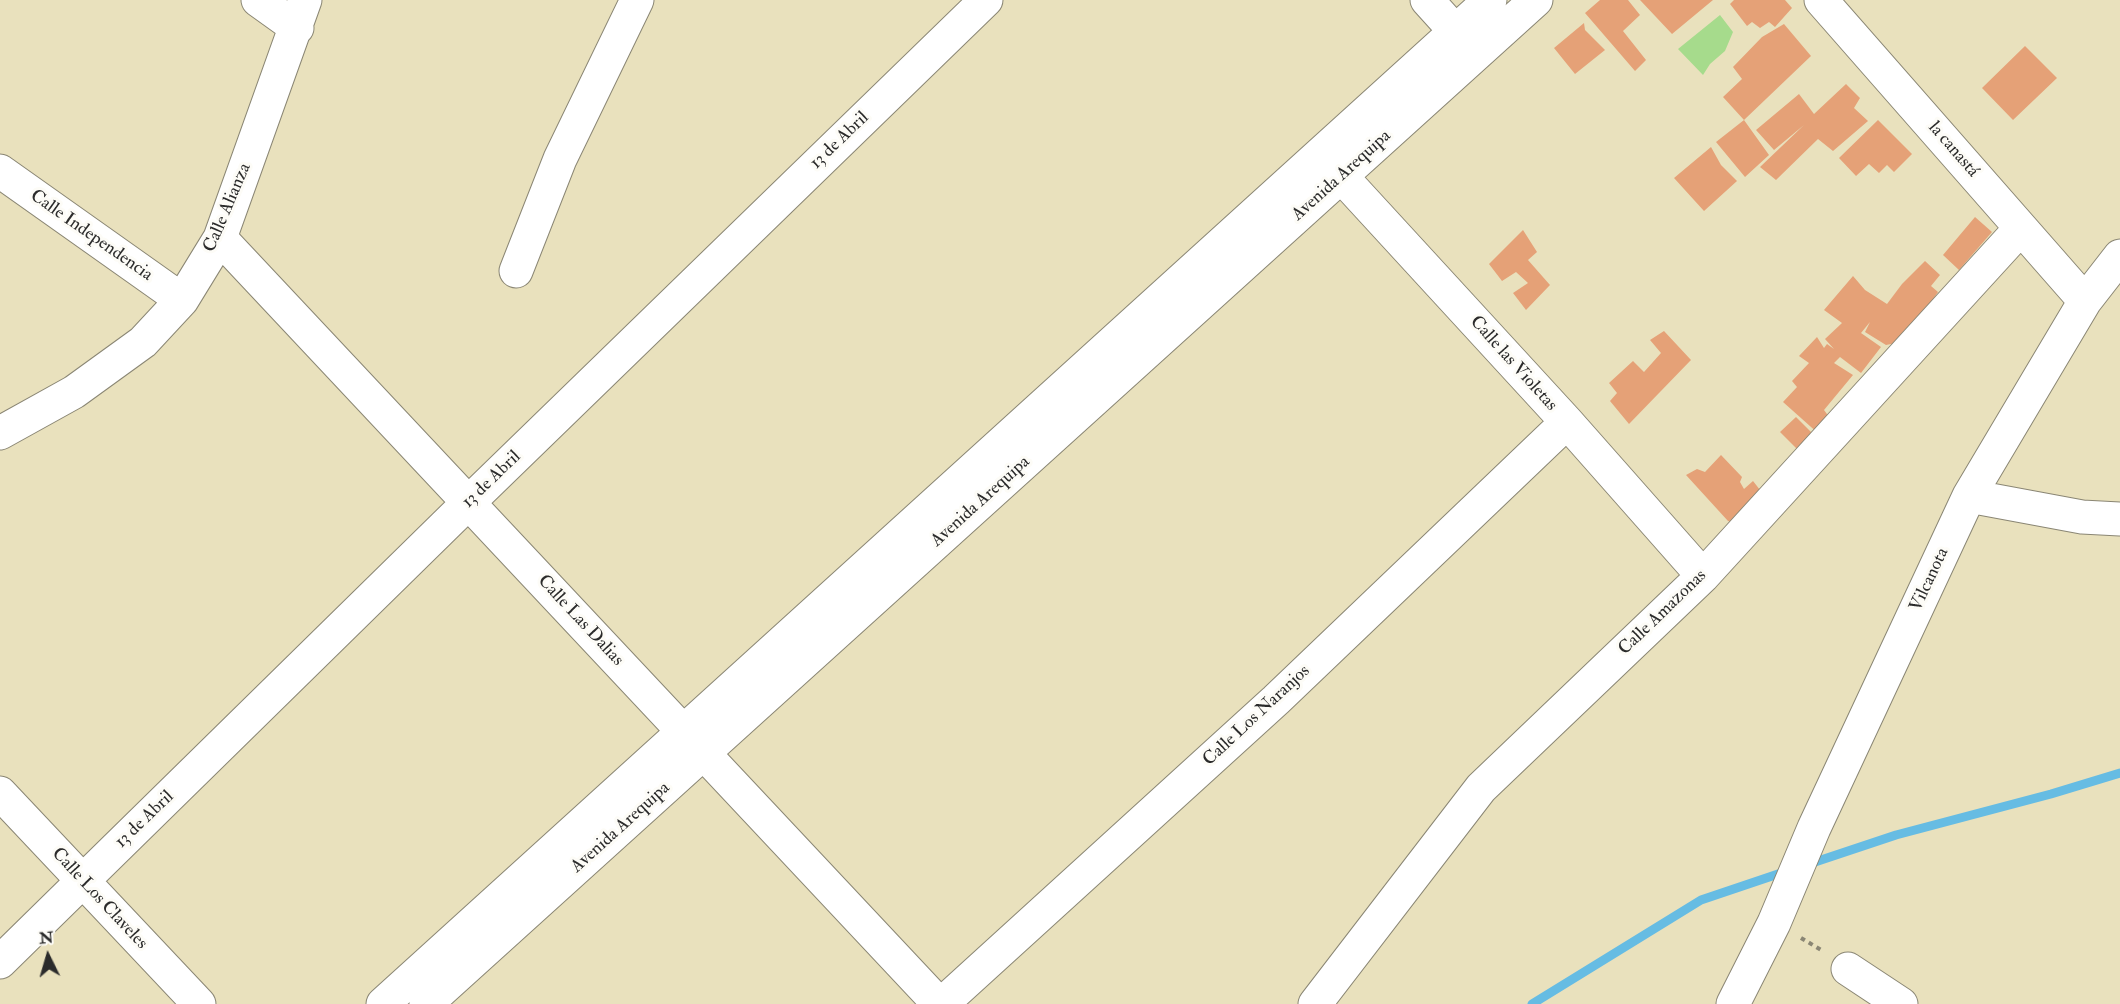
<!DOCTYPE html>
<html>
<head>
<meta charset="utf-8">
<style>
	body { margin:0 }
	#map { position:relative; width:2120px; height:1004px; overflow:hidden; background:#e9e1bd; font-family:"IM FELL Double Pica",serif }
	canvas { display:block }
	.north { position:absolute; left:18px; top:926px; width:60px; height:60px; -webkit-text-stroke:4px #fdfcf7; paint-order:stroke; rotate:355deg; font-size:16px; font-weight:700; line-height:24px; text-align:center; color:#2b2b2b }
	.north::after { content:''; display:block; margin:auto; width:21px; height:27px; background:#2b2b2b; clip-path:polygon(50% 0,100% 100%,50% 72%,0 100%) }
</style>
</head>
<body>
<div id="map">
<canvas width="2120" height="1004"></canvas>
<div class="north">N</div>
</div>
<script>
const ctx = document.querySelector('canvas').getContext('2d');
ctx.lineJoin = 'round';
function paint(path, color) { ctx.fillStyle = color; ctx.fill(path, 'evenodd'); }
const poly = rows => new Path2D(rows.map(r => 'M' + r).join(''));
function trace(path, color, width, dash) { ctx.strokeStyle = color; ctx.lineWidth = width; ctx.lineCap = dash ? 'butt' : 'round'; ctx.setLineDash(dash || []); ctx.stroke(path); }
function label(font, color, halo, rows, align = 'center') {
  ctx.font = font + ' "IM FELL Double Pica",serif'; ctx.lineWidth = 6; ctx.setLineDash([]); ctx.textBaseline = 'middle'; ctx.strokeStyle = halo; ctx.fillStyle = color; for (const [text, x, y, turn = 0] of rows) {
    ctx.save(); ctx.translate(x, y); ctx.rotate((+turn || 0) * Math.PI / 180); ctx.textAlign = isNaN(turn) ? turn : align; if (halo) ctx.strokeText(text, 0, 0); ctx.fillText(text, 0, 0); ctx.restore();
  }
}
const green = poly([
	[1720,15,1733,32,1725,51,1710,64,1703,75,1678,49]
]);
const stream = poly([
	[1809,864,1896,835,2051,794,2120,773],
	[1532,1004,1701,900,1787,871]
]);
const building = poly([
	[1600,0,1628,0,1640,15,1623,31,1646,60,1635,71,1585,13],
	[1640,0,1713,0,1672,34],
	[1734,0,1785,0,1792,8,1775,27,1769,22,1760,28,1752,22,1747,26,1730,4],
	[1584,23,1585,30,1605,50,1575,74,1554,48],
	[1784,24,1811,56,1744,120,1723,97,1742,79,1733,67,1762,37],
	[2025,46,2057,78,2013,120,1982,88],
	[1846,84,1860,98,1854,108,1868,121,1833,151,1818,139,1776,180,1760,167,1804,125,1774,150,1756,130,1799,94,1814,114],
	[1744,120,1769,155,1745,177,1716,142],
	[1878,120,1912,154,1894,172,1887,165,1879,173,1869,164,1856,176,1839,158],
	[1711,147,1721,165,1737,181,1704,211,1674,178],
	[1975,217,1992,232,1959,270,1943,255],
	[1523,230,1537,252,1528,260,1550,285,1526,310,1513,293,1528,283,1516,272,1502,281,1489,264],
	[1925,261,1940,275,1931,286,1938,292,1927,308,1896,343,1886,345,1865,332,1870,322,1861,333,1881,347,1861,373,1840,357,1834,363,1853,375,1824,410,1832,421,1820,435,1783,402,1797,387,1792,381,1809,363,1799,356,1817,337,1824,348,1827,344,1834,349,1825,339,1842,323,1824,310,1853,276,1865,290,1887,304,1902,284],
	[1664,331,1691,360,1629,424,1610,401,1617,393,1609,383,1633,361,1644,372,1661,353,1650,340],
	[1796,417,1819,440,1802,454,1780,432],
	[1721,455,1742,477,1740,482,1744,489,1753,481,1764,495,1734,523,1728,521,1686,475,1697,469,1705,472]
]);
const path = poly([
	[1801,938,1823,951]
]);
const minor = poly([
	[258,0,297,28],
	[1427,0,1474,52],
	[1821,0,2085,301],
	[1324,154,1341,176,1567,422,1703,576],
	[0,171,182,300],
	[220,238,939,1004],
	[516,271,560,159,637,0],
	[0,433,74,392,143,342,182,300,220,238,305,0],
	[1969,496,2082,517,2120,519],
	[0,793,199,1004],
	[0,962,469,502,986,0],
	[1848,969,1901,1004],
	[942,1004,1276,700,1567,422],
	[1315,1004,1481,788,1703,576,2021,228],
	[1733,1004,1774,923,1814,828,1969,496,2085,301,2120,256]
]);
const major = poly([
	[383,1004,1490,0],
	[426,1004,1536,0]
]);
const streetNames = [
	["13 de Abril",840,141,-44],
	["la canastá",1953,150,49],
	["Avenida Arequipa",1342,176,-42],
	["Calle Alianza",228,208,-67],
	["Calle Independencia",91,236,35],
	["Calle las Violetas",1513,364,48],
	["13 de Abril",492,480,-44],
	["Avenida Arequipa",981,502,-42],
	["Vilcanota",1930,580,-65],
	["Calle Amazonas",1663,613,-44],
	["Calle Las Dalias",580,621,47],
	["Calle Los Naranjos",1257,716,-43],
	["13 de Abril",145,820,-44],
	["Avenida Arequipa",621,828,-42],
	["Calle Los Claveles",99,899,47]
];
paint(green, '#a6db8c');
trace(stream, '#66bce3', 9);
paint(building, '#e5a177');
trace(minor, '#8a8674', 35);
trace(major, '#8a8674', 35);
trace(path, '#8a8674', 4, [4.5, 4.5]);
trace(minor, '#fff', 33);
trace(major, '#fff', 33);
label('18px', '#2b2b2b', '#fdfcf7', streetNames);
</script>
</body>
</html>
